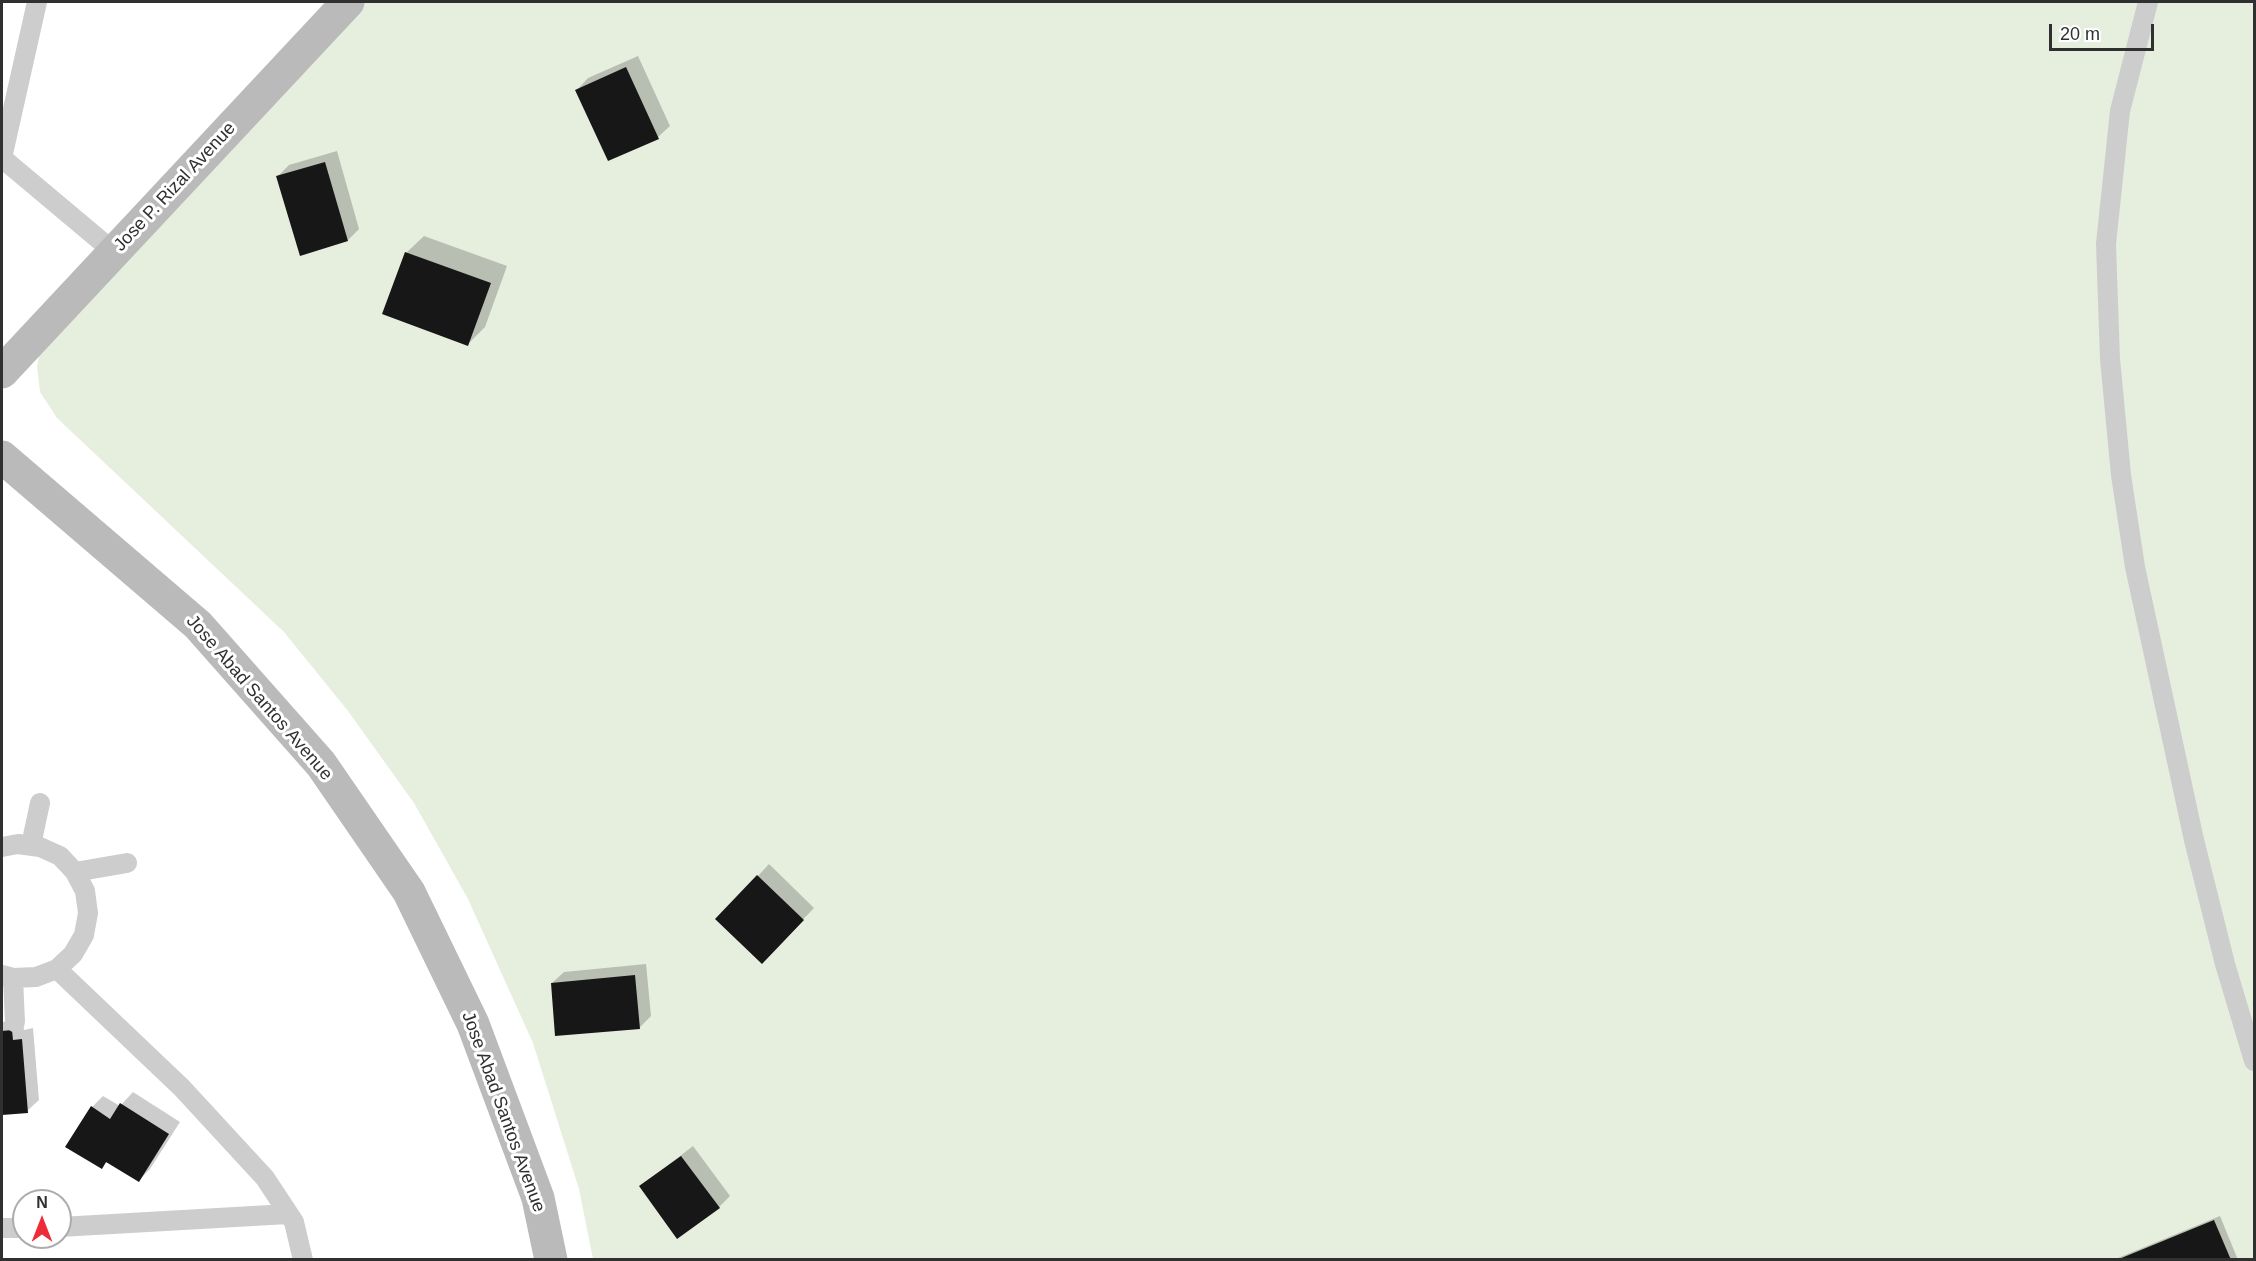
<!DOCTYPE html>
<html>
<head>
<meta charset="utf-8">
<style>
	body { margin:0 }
	#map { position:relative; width:2256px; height:1261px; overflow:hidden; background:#fff; font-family:Helvetica,sans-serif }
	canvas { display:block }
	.frame { position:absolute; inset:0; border:3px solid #303030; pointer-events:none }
	.north { position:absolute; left:12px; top:1189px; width:60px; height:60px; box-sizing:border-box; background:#fff; border:2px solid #acacac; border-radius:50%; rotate:0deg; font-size:16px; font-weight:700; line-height:24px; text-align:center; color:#303030 }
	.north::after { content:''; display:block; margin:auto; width:21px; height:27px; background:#ee2c37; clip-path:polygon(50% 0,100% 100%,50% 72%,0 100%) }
	.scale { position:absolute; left:2049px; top:24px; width:105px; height:27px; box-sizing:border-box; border:3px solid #303030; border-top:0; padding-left:8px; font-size:18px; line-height:21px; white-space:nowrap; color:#303030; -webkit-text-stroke:4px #fff; paint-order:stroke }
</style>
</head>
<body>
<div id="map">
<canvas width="2256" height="1261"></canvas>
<div class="frame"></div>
<div class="north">N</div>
<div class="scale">20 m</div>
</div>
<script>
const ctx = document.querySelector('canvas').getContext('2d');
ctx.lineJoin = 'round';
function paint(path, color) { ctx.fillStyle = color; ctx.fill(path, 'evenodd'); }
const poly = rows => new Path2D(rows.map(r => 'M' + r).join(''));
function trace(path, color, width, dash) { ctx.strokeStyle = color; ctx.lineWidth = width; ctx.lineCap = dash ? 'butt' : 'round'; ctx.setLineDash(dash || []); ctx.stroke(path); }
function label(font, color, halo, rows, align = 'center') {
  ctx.font = font + ' Helvetica,sans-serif'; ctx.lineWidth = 6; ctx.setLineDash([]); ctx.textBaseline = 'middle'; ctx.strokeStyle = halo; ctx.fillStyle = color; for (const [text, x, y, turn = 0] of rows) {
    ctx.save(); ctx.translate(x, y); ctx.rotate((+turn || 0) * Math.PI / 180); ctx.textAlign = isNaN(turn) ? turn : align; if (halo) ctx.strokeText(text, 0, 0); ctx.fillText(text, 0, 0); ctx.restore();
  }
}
const green = poly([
	[355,2,2254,2,2254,1259,593,1259,579,1189,533,1043,468,899,414,803,348,711,284,632,57,418,40,392,37,366,41,348]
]);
const shadow = poly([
	[638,56,670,126,658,137,577,90,588,78],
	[337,151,359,229,348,240,278,176,289,165],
	[424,236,507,266,485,327,468,344,406,253],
	[769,864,814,908,762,962,758,876],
	[646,964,651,1016,640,1027,552,983,564,972],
	[23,1020,24,1030,33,1028,39,1100,27,1111,2,1113,2,1022],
	[133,1092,180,1122,150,1169,139,1180,108,1161,102,1167,92,1107,103,1096,120,1106],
	[693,1146,730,1196,719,1207,641,1186],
	[2220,1216,2238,1260,2113,1260]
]);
const building = poly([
	[626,67,659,139,608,161,575,90],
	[325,162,348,241,300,256,276,176],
	[405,252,491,283,468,346,382,314],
	[757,875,804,920,762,964,715,919],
	[635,975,640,1029,555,1036,551,983],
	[12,1030,13,1040,22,1039,28,1113,2,1115,2,1031],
	[120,1103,169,1134,139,1182,106,1162,102,1169,65,1147,91,1106,110,1119],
	[681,1156,720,1208,677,1239,639,1186],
	[2214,1220,2231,1260,2119,1260,2119,1259]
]);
const service = poly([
	[37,2,2,158,114,252],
	[2148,2,2120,111,2106,244,2110,359,2121,475,2135,567,2194,840,2225,964,2254,1061],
	[31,845,40,803],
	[2,847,18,844,40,847,60,856,75,872,85,891,88,913,84,935,73,954,57,969,36,977,13,978,2,975],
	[75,872,127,863],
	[57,969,182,1088,265,1178,294,1222,303,1260],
	[13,978,15,1022],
	[60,1227,288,1214],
	[2,1228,24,1228]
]);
const secondary = poly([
	[2,372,348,2],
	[2,457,198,625,321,764,409,892,473,1024,538,1198,551,1260]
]);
const streetNames = [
	["Jose P. Rizal Avenue",175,187,-47],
	["Jose Abad Santos Avenue",259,698,49],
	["Jose Abad Santos Avenue",503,1112,70]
];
paint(green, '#e6eede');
paint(shadow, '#0003');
paint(building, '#171717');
trace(service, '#cdcdcd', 20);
trace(secondary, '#bababa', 33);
label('18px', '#303030', '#fff', streetNames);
</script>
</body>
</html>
